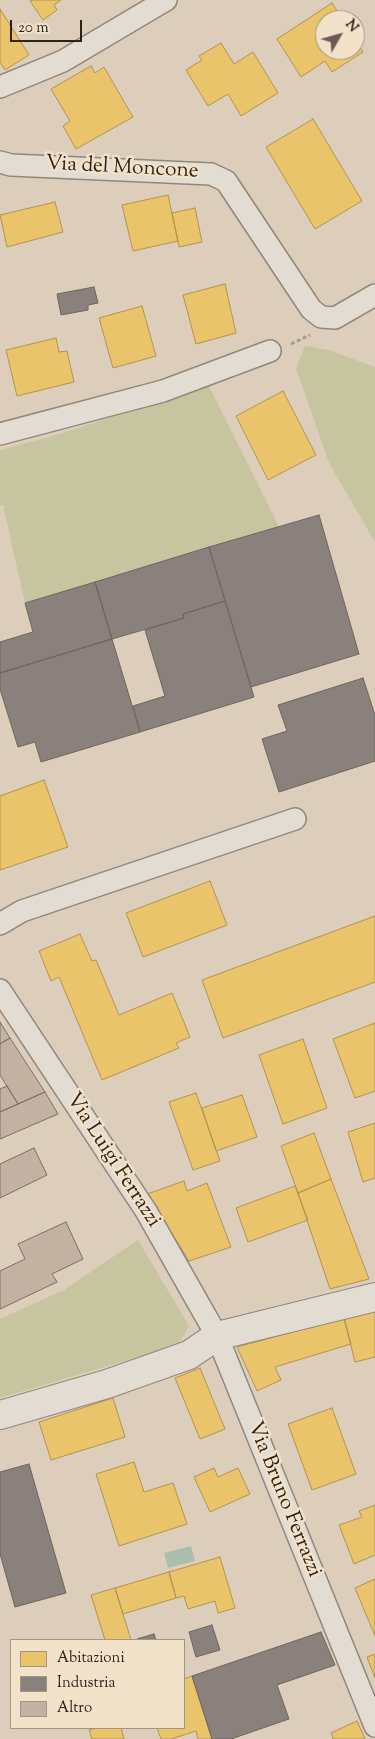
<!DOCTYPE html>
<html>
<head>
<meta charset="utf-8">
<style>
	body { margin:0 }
	#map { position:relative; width:375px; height:1739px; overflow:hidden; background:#dcceba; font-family:"Sorts Mill Goudy",serif }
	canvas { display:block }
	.legend { position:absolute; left:10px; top:1639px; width:175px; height:90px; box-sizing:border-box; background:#f1e2c9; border:1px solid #a39483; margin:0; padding:6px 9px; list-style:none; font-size:15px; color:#2f201a }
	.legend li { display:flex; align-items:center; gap:10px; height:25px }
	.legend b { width:25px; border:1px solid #a39483 }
	.north { position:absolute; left:315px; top:10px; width:50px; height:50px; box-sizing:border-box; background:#f1e2c9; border:1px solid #a39483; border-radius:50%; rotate:52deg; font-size:14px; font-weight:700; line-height:20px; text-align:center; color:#2f201a }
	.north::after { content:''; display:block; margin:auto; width:18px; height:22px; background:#6c5d52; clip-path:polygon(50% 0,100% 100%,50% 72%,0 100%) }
	.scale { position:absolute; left:10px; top:20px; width:72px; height:22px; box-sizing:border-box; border:2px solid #2f201a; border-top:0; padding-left:6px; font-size:15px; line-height:18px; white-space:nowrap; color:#2f201a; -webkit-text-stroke:4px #f1e2c9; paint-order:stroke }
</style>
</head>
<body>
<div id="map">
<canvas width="375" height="1739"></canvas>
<ul class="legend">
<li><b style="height:14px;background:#e9c46a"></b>Abitazioni</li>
<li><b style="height:14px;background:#8a817c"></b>Industria</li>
<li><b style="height:14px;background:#c3b1a2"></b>Altro</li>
</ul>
<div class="north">N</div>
<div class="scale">20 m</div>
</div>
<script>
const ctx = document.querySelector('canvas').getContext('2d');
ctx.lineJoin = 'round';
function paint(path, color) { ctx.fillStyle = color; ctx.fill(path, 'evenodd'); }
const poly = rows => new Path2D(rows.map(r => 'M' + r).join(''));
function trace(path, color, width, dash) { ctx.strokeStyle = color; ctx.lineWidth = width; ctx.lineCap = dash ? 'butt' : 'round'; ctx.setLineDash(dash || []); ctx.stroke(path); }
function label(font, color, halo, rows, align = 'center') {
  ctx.font = font + ' "Sorts Mill Goudy",serif'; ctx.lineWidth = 5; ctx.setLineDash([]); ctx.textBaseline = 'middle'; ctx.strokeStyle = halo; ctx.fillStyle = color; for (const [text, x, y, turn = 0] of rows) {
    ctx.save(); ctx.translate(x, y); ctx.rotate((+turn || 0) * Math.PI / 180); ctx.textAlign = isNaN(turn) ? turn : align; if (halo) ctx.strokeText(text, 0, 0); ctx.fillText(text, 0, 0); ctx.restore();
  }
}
const green = poly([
	[305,346,329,350,375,367,375,542,329,463,296,368],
	[209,386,279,527,25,603,3,505,0,505,0,450,53,436],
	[138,1240,189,1326,178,1345,0,1398,0,1319,64,1290]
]);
const water = poly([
	[191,1546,195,1561,168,1568,164,1553]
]);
const homes = poly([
	[32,0,61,0,54,5,57,10,43,20,30,1,32,0],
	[332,3,343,20,325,20,325,50,355,50,355,39,363,52,332,72,325,61,301,77,277,39,332,3],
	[0,9,29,55,5,70,0,62,0,9],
	[221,43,234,64,253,52,278,93,241,116,228,94,208,106,186,70,202,60,199,56,221,43],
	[91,66,95,73,104,67,133,117,76,149,63,126,70,121,51,89,91,66],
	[313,119,362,201,315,229,266,147,313,119],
	[168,195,178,241,133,251,122,205,168,195],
	[55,202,63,232,7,247,0,215,55,202],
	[195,208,202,242,179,247,172,213,195,208],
	[225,284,236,333,196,344,183,295,225,284],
	[142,306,156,356,113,368,99,318,142,306],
	[56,338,59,352,67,351,74,382,17,396,6,350,56,338],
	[283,391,316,455,268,480,236,416,283,391],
	[44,780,68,847,0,870,0,796,44,780],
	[210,881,227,925,143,957,126,913,210,881],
	[375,916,375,982,223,1038,202,980,375,916],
	[80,934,92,961,96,960,119,1015,172,993,190,1037,176,1043,179,1048,102,1080,59,977,51,981,39,951,80,934],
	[375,1023,375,1091,355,1098,333,1039,375,1023],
	[303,1039,327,1108,283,1124,259,1055,303,1039],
	[196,1093,220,1161,193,1170,169,1102,196,1093],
	[242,1095,257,1137,216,1151,202,1108,242,1095],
	[375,1123,375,1178,363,1182,348,1132,375,1123],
	[314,1133,331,1179,298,1193,281,1146,314,1133],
	[331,1179,369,1279,330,1289,298,1193,331,1179],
	[184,1181,187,1191,207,1183,231,1247,189,1261,147,1194,184,1181],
	[295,1186,308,1220,248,1242,236,1208,295,1186],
	[375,1309,375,1357,355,1362,344,1318,375,1309],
	[344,1318,351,1344,275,1367,281,1380,257,1391,237,1347,344,1318],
	[200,1368,225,1429,200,1439,175,1378,200,1368],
	[113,1398,125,1437,51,1460,39,1422,113,1398],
	[332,1408,356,1474,312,1490,288,1424,332,1408],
	[134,1462,144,1492,173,1483,187,1524,119,1546,96,1474,134,1462],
	[214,1468,218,1477,238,1468,250,1494,210,1512,194,1477,214,1468],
	[375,1505,375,1555,354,1564,339,1525,362,1517,359,1511,375,1505],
	[220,1557,235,1608,218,1613,215,1601,188,1609,184,1596,176,1598,169,1572,220,1557],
	[169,1572,176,1598,123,1614,115,1588,169,1572],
	[375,1579,375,1636,355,1588,375,1579],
	[115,1588,131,1640,105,1640,91,1595,115,1588],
	[375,1654,375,1678,367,1657,375,1654],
	[192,1676,212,1739,198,1739,196,1731,171,1739,161,1739,157,1728,184,1728,184,1679,192,1676],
	[357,1721,365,1739,333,1739,331,1733,357,1721],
	[97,1728,121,1728,124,1739,92,1739,89,1730,97,1728]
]);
const industry = poly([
	[94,287,98,303,88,305,88,310,61,315,57,294,94,287],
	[319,515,359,654,251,687,209,547,319,515],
	[209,547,225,601,183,614,184,618,112,639,95,582,209,547],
	[95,582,112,639,0,673,0,642,33,632,25,603,95,582],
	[225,601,254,697,140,732,133,706,165,696,145,630,184,618,183,614,225,601],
	[112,639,140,732,41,762,35,742,18,747,0,689,0,673,112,639],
	[363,678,375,715,375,761,279,792,262,739,287,731,278,705,363,678],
	[29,1464,66,1593,15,1607,0,1554,0,1472,29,1464],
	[212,1625,220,1650,196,1657,189,1632,212,1625],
	[321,1632,335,1665,277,1685,289,1719,231,1739,212,1739,192,1676,321,1632],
	[154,1634,156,1640,137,1640,137,1639,154,1634]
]);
const building = poly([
	[0,1022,10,1038,0,1044,0,1022],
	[10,1038,45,1092,18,1104,0,1075,0,1044,10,1038],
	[7,1086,18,1104,0,1112,0,1089,7,1086],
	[45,1092,58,1114,0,1139,0,1112,45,1092],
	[34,1148,47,1175,0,1198,0,1164,34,1148],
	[66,1222,83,1259,52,1274,57,1282,0,1309,0,1271,25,1259,18,1244,66,1222]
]);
const path = poly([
	[291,344,310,335]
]);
const minor = poly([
	[0,87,63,61,166,0],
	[0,162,11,165,211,174,226,181,311,309,321,317,335,318,375,295],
	[0,434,163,391,270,351],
	[0,924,22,911,295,819],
	[0,990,146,1211,217,1336,375,1726]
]);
const tertiary = poly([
	[0,1415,107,1384,189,1355,217,1336,375,1297]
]);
const streetNames = [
	["Via del Moncone",122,169,3],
	["Via Luigi Ferrazzi",112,1161,57],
	["Via Bruno Ferrazzi",283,1500,68]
];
paint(green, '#c7c5a0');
paint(water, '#acbfae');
paint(homes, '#e9c46a');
trace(homes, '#b19352', 1);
paint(industry, '#8a817c');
trace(industry, '#6f645f', 1);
paint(building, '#c3b1a2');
trace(building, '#797066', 1);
trace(minor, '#91877b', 24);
trace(tertiary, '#91877b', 30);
trace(path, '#a39c94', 3, [4, 2.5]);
trace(minor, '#e3dcd2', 21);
trace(tertiary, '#e3dcd2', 28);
label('21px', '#2f201a', '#f1e2c9', streetNames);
</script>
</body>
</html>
